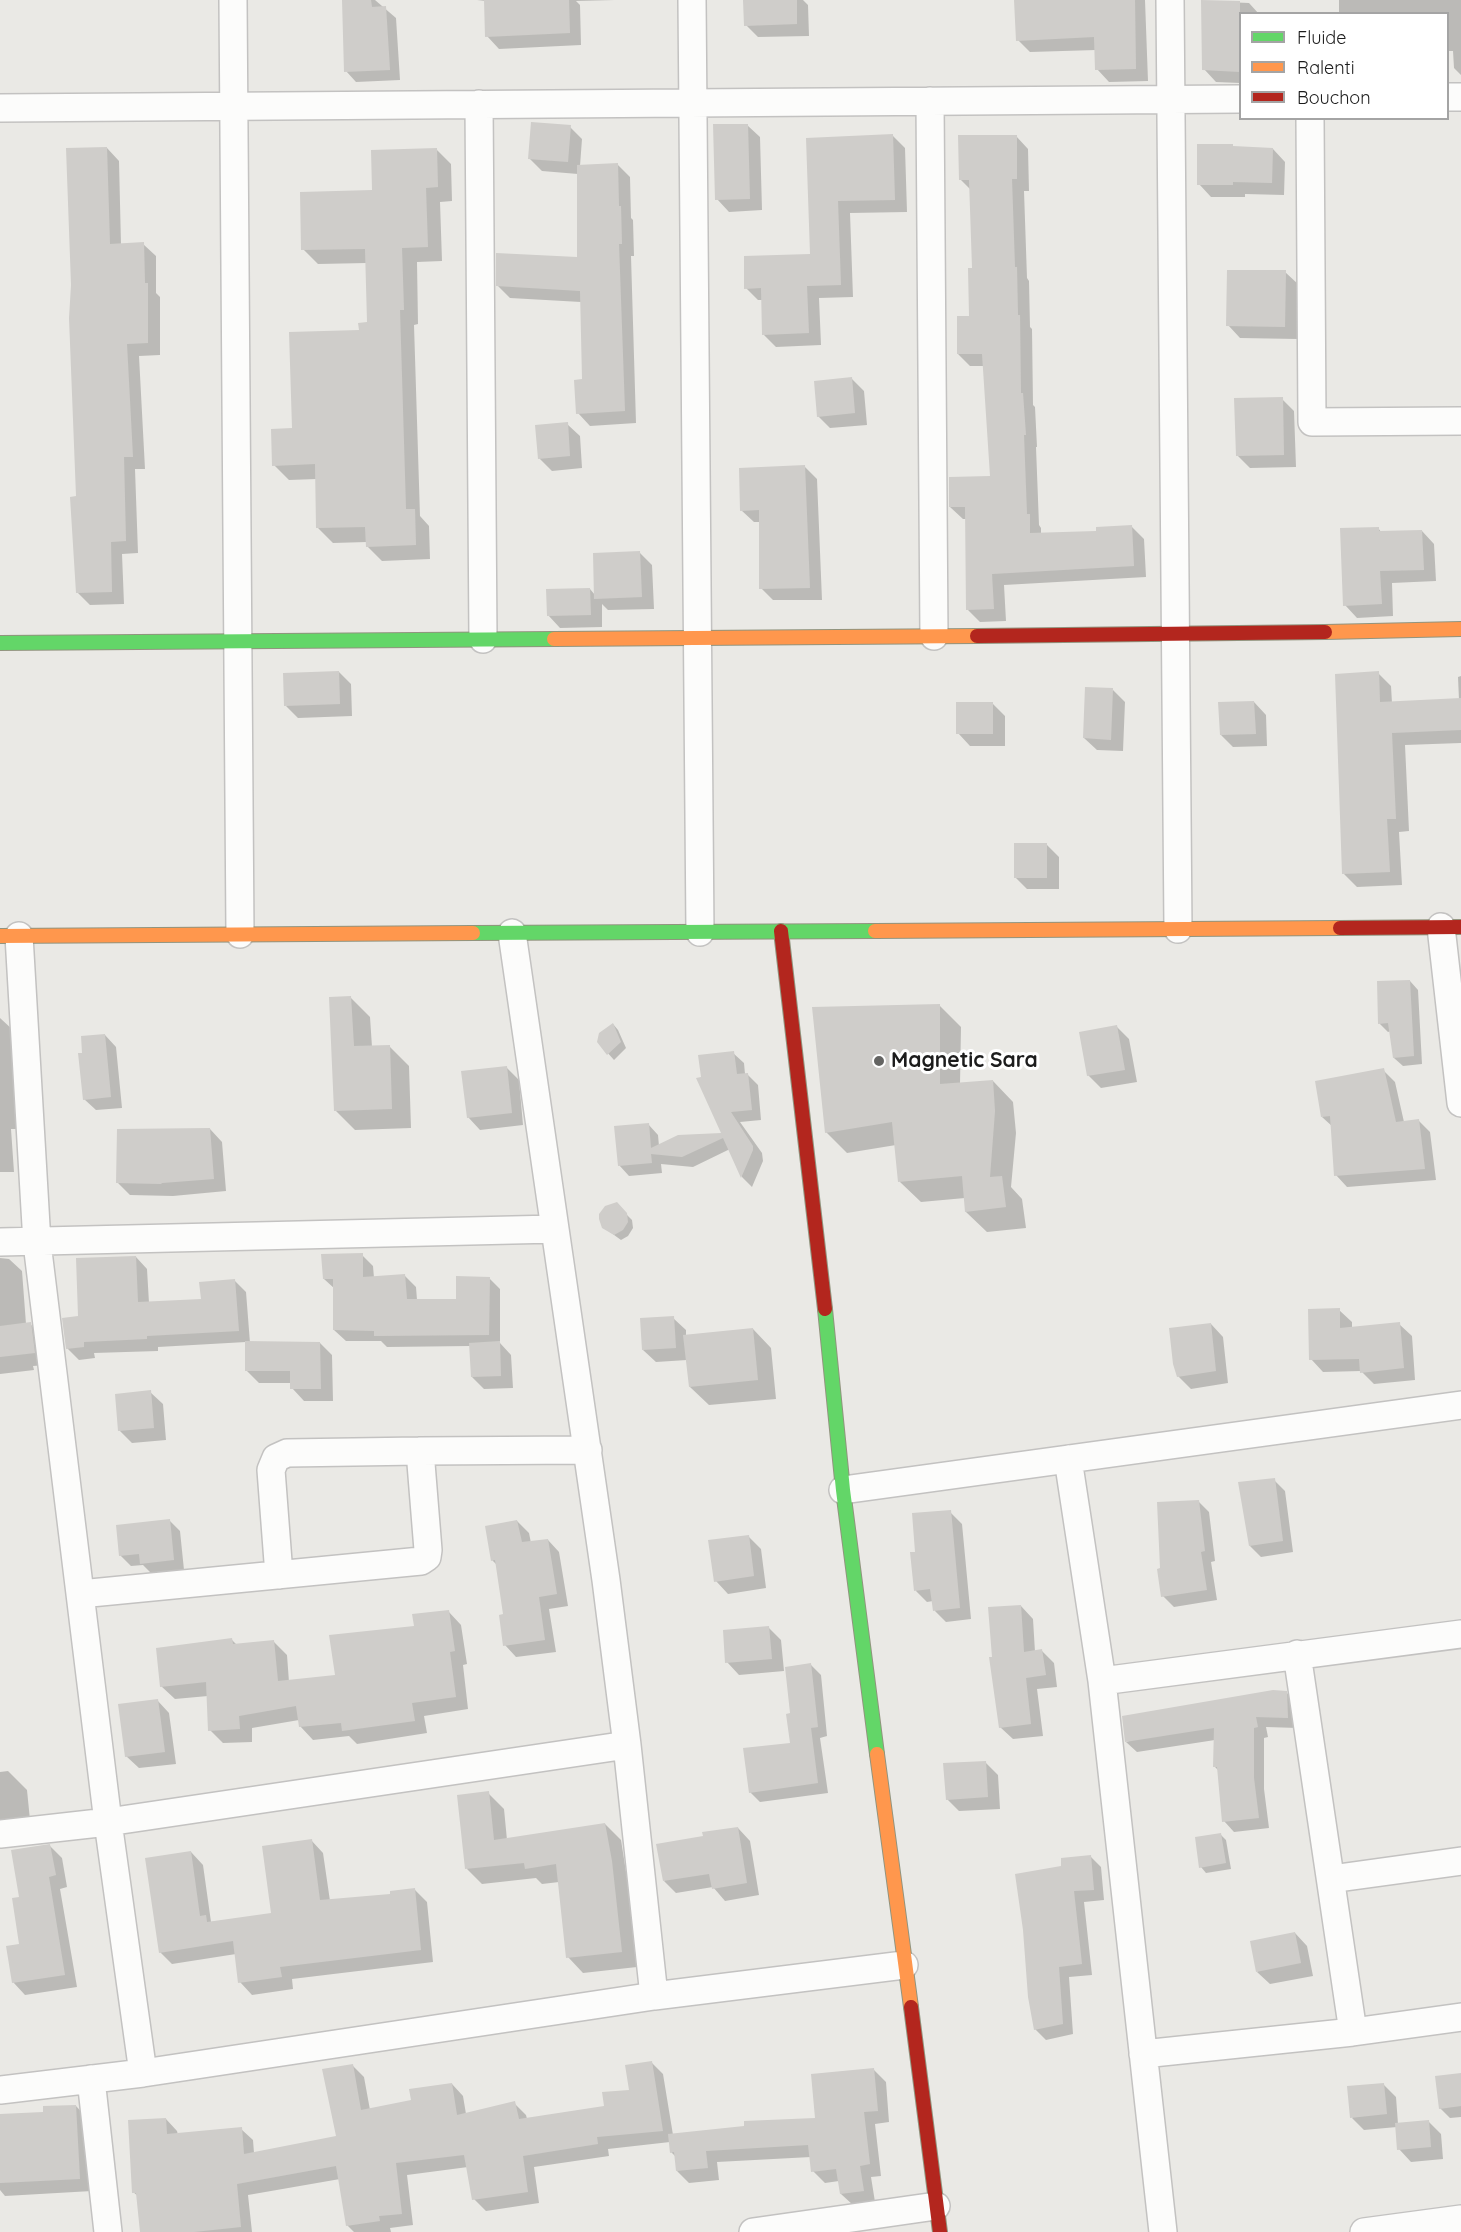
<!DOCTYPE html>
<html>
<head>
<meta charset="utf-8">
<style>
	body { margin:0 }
	#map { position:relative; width:1461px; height:2232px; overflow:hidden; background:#eae9e5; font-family:Quicksand,sans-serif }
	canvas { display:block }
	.legend { position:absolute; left:1239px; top:12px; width:210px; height:108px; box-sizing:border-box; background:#fff; border:2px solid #a4a4a4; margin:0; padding:8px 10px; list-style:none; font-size:18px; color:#1c1c1c }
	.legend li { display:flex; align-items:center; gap:12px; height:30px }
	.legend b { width:30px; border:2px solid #a4a4a4 }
</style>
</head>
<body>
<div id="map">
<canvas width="1461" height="2232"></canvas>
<ul class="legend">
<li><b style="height:8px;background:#63d668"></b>Fluide</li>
<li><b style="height:8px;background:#ff974d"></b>Ralenti</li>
<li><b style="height:8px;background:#b3261e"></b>Bouchon</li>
</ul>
</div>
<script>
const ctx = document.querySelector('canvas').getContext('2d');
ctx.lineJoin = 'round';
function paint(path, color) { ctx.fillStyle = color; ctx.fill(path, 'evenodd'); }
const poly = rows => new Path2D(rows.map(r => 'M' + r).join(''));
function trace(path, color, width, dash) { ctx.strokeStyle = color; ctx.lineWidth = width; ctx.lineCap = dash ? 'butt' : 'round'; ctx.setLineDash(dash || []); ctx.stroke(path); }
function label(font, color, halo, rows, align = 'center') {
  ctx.font = font + ' Quicksand,sans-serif'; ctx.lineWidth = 6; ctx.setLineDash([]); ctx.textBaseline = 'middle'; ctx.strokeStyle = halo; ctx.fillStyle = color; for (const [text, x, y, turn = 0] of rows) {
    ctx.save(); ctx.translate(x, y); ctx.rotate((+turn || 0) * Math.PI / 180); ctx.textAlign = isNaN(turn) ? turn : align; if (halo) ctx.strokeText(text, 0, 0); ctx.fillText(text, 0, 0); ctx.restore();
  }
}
const shadow = poly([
	[343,0,375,0,396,18,400,80,356,82,346,71],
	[477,0,615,0,576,1,580,5,581,45,499,49,487,36,486,1],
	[745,0,803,0,808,5,809,36,758,37,746,25],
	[1016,0,1145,0,1148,81,1109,82,1097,69,1096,50,1030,52,1018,40],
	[1339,0,1461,0,1461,75,1454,68,1453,51,1448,51,1448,14,1339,14],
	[1203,1,1249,3,1259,14,1240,14,1240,83,1216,82,1204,69],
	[747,125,760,137,762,210,729,212,717,199],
	[570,127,582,139,580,166,617,164,630,177,631,218,633,220,634,256,631,256,636,423,590,426,578,413,584,381,581,302,510,298,498,286,578,259,578,174,542,171,529,158],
	[893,136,905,148,907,212,850,213,853,297,819,298,821,345,776,347,764,335,763,300,758,300,746,288,812,256,808,139],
	[1016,136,1028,149,1029,191,1024,191,1027,278,1029,281,1030,327,1032,329,1033,405,1035,407,1037,447,1036,447,1039,525,1041,528,1041,535,1098,532,1132,527,1144,539,1146,577,1004,585,1006,621,980,622,968,610,966,519,963,519,950,507,991,478,984,366,970,366,958,354,971,317,974,269,971,190,960,179],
	[107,148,119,161,121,245,143,244,156,256,156,293,160,297,160,355,139,356,145,469,135,469,138,553,122,554,124,604,90,605,77,592,78,498],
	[1234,148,1273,149,1285,162,1284,195,1245,194,1245,197,1211,197,1199,184],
	[436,149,451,164,452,201,440,202,442,261,417,262,418,324,414,325,420,516,429,526,430,559,382,561,367,546,367,542,333,543,318,528,317,479,289,480,274,465,293,430,360,332,369,324,367,263,318,264,303,249,373,191],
	[1285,272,1298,284,1297,339,1240,338,1228,325],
	[852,379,864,391,867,425,830,428,818,416],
	[1282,399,1294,411,1296,467,1250,468,1237,455],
	[567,424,580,436,582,468,552,471,539,458],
	[805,467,817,479,822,600,773,600,761,588,760,522,754,522,741,510],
	[1378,528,1382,533,1422,531,1434,544,1436,581,1392,583,1393,616,1357,618,1345,605],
	[640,553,652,565,654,609,608,610,602,604,602,627,560,628,548,615,590,589,595,595],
	[339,672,351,684,352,716,298,718,286,706],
	[1378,673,1391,686,1392,703,1459,700,1458,677,1461,676,1461,743,1405,745,1409,831,1399,832,1402,885,1357,887,1344,874],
	[1113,690,1125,702,1123,751,1097,750,1084,738],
	[1254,702,1266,715,1267,746,1233,747,1221,735],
	[993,704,1005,716,1005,746,970,746,958,733],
	[1047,845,1059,857,1059,889,1027,889,1015,877],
	[1410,981,1418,990,1422,1064,1403,1066,1394,1058,1391,1031,1388,1032,1379,1023],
	[351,998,370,1017,372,1047,390,1047,409,1066,411,1128,355,1130,335,1110],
	[940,1006,961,1027,960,1084,993,1081,1013,1102,1016,1133,1011,1187,1022,1199,1026,1228,987,1232,966,1212,965,1198,921,1202,900,1182,896,1145,847,1153,826,1132],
	[0,1018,13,1030,17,1129,11,1129,14,1172,0,1172],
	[613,1024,618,1030,626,1048,614,1060,598,1042],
	[1117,1027,1129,1039,1137,1082,1101,1088,1088,1075],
	[105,1035,116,1047,122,1108,96,1110,84,1099,84,1054],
	[733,1053,744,1063,745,1074,747,1074,758,1085,761,1120,740,1122,762,1153,763,1161,752,1187,742,1177,730,1149,693,1167,661,1164,662,1173,629,1176,619,1165,648,1124,658,1135,659,1146,723,1134],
	[506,1067,519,1080,523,1125,480,1130,468,1117],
	[1383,1070,1395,1082,1404,1122,1418,1120,1430,1132,1436,1180,1347,1187,1336,1175,1333,1127,1322,1117],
	[210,1129,222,1142,226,1191,173,1196,130,1195,118,1183],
	[616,1204,632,1220,633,1228,628,1236,621,1240,603,1227],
	[362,1255,373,1266,374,1278,405,1276,416,1287,417,1300,457,1300,489,1278,500,1289,500,1343,511,1355,513,1388,484,1389,472,1377,470,1346,387,1347,381,1341,346,1341,334,1330,335,1289,324,1279],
	[136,1257,147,1269,149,1303,202,1300,234,1280,246,1292,250,1343,320,1343,332,1355,333,1401,304,1401,292,1388,292,1383,259,1383,246,1370,246,1342,158,1347,158,1351,94,1353,95,1358,79,1360,67,1348,80,1318],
	[0,1258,9,1259,22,1271,26,1324,30,1324,43,1336,46,1365,33,1366,34,1370,0,1374],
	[1339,1310,1352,1322,1352,1328,1399,1324,1412,1336,1415,1380,1374,1384,1361,1371,1323,1372,1311,1359],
	[673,1318,686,1330,686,1336,753,1329,771,1348,776,1399,709,1405,690,1387,687,1360,656,1362,643,1350],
	[1211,1324,1223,1337,1228,1383,1191,1389,1178,1376],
	[150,1392,163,1404,166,1440,132,1443,119,1430],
	[1274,1480,1285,1491,1293,1552,1261,1557,1250,1546],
	[1198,1501,1209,1512,1215,1561,1211,1562,1217,1600,1174,1607,1163,1596],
	[950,1512,962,1524,971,1619,946,1622,935,1611,933,1601,927,1602,916,1591,917,1553],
	[169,1520,180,1531,184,1570,152,1574,143,1565,131,1566,120,1555],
	[517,1521,529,1533,531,1543,548,1540,559,1552,568,1606,549,1609,556,1652,516,1657,505,1645,505,1615,497,1565,492,1560],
	[748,1536,761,1549,766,1588,728,1594,716,1581],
	[1021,1606,1033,1619,1035,1652,1042,1651,1054,1663,1057,1687,1037,1689,1043,1736,1013,1739,1000,1727,993,1658],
	[448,1611,461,1625,467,1664,463,1665,468,1709,424,1716,427,1733,357,1744,349,1736,313,1740,300,1726,299,1720,252,1728,252,1742,223,1743,210,1730,208,1696,175,1699,161,1686,232,1640,237,1645,274,1642,287,1655,289,1682,336,1676,416,1627],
	[768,1627,781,1640,784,1671,739,1675,727,1662],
	[811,1665,821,1675,827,1736,820,1738,828,1793,760,1802,750,1792,791,1744,792,1714],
	[1286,1692,1297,1703,1298,1728,1266,1727,1268,1737,1264,1738,1264,1789,1269,1828,1234,1832,1224,1821,1218,1770,1215,1767,1215,1740,1137,1752,1126,1742],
	[157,1700,169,1713,176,1764,139,1768,126,1756],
	[985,1762,998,1775,1000,1809,959,1811,947,1799],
	[8,1771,27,1790,30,1820,0,1824,0,1772],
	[488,1793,504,1809,507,1840,605,1824,621,1840,627,1878,637,1967,583,1973,568,1957,559,1882,542,1884,536,1878,482,1884,467,1869],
	[738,1828,750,1841,759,1895,725,1901,713,1887,676,1893,664,1881,705,1837],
	[1221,1835,1226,1840,1231,1869,1206,1873,1201,1867],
	[311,1840,323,1853,330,1901,392,1895,415,1890,427,1902,433,1962,292,1979,293,1989,252,1995,240,1982,236,1954,172,1964,160,1952,191,1852,203,1865,211,1922,272,1914],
	[50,1846,62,1858,67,1887,60,1889,77,1987,25,1995,13,1982,21,1945,21,1898],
	[1091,1857,1101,1867,1104,1900,1084,1902,1092,1975,1069,1977,1073,2034,1046,2040,1035,2029,1063,1867],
	[1295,1933,1307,1946,1313,1976,1270,1984,1257,1972],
	[651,2062,663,2074,673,2135,816,2119,874,2070,886,2082,889,2122,875,2124,881,2176,871,2177,875,2202,853,2205,841,2194,839,2181,825,2183,813,2171,811,2157,717,2162,719,2180,689,2183,677,2171,675,2156,671,2152,670,2142,608,2149,609,2156,534,2167,539,2203,486,2211,474,2199,468,2167,407,2175,413,2225,390,2228,391,2232,354,2232,347,2225,340,2179,248,2195,252,2232,141,2232,138,2196,133,2192,166,2119,177,2131,178,2135,241,2129,253,2140,254,2153,338,2137,353,2066,364,2077,370,2110,412,2101,452,2084,463,2096,466,2114,514,2103,526,2115,527,2119,605,2107,631,2091],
	[1461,2075,1461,2117,1450,2118,1440,2108],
	[1383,2084,1396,2097,1398,2124,1428,2121,1441,2134,1443,2159,1411,2162,1399,2149,1397,2127,1364,2130,1352,2118],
	[76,2106,88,2119,92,2191,5,2196,0,2190,0,2115,45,2113]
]);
const building = poly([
	[342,0,371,0,372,7,386,6,390,70,344,72],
	[484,0,569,0,570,33,485,37],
	[743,0,797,0,797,24,744,26],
	[1014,0,1135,0,1136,69,1095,70,1094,37,1016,41],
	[1201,0,1240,1,1240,72,1202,70],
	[531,122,571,125,568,162,528,159],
	[713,124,748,124,750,199,715,200],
	[893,134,895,200,838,201,841,285,807,286,809,333,762,335,761,288,744,289,744,256,810,254,806,138],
	[958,135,1017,135,1017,179,1012,179,1015,267,1017,267,1018,315,1020,315,1021,393,1023,393,1026,435,1024,435,1027,514,1030,514,1030,533,1096,531,1096,527,1132,525,1134,566,992,574,994,609,966,610,965,507,949,507,949,477,990,476,982,354,957,354,957,316,969,316,968,268,972,268,969,180,959,180],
	[1197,144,1233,144,1233,146,1273,148,1272,183,1233,182,1233,185,1197,185],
	[107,147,110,244,144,242,145,283,148,283,148,343,127,344,133,457,124,457,126,541,111,542,112,592,76,593,70,497,76,496,69,318,71,285,66,148],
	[437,148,438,187,426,188,428,247,402,248,404,310,400,310,406,509,415,509,416,545,366,547,365,527,316,528,315,464,272,466,271,429,292,428,289,332,359,330,358,323,367,322,365,249,301,250,300,192,372,190,371,150],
	[618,163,619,206,621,206,622,244,619,244,625,411,576,414,574,380,582,379,580,291,496,286,496,253,577,257,577,165],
	[1227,270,1286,270,1285,327,1226,326],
	[852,377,855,413,817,417,814,381],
	[1283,397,1284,455,1236,456,1234,398],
	[568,422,570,456,538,459,535,425],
	[805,465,810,588,759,589,759,510,740,511,739,468],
	[1379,527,1379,531,1422,530,1424,570,1380,571,1382,604,1343,606,1340,528],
	[640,551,642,597,594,599,593,553],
	[590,588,591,615,547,616,546,589],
	[339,671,340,704,284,706,283,673],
	[1379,671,1380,702,1461,698,1461,730,1392,733,1396,819,1387,819,1390,872,1342,874,1335,674],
	[1085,687,1113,688,1111,740,1083,738],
	[1254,701,1256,734,1220,735,1218,702],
	[956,702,993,702,993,734,956,734],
	[1014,843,1047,843,1047,878,1014,878],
	[1410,980,1414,1056,1393,1058,1388,1023,1378,1024,1377,981],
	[351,996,354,1046,390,1045,392,1109,334,1111,329,997],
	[940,1004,940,1084,993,1080,995,1111,990,1177,1002,1176,1006,1207,965,1212,962,1176,898,1182,892,1122,825,1133,812,1007],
	[613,1023,621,1042,607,1055,597,1042,599,1033],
	[1117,1025,1125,1070,1087,1076,1079,1032],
	[105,1034,111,1097,83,1100,78,1053,82,1053,81,1036],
	[734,1051,737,1074,748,1073,752,1110,731,1112,753,1146,753,1150,741,1178,723,1138,682,1157,651,1154,652,1163,618,1166,614,1126,649,1123,651,1148,678,1135,721,1133,696,1078,701,1077,698,1055],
	[507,1066,512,1113,467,1118,461,1071],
	[1384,1068,1396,1122,1419,1119,1425,1169,1334,1176,1330,1116,1321,1117,1315,1081],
	[210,1128,214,1179,162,1183,161,1184,116,1183,117,1129],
	[617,1202,627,1213,628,1222,623,1230,614,1235,602,1228,599,1219,599,1214,605,1206],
	[363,1253,363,1277,405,1274,407,1299,456,1299,456,1276,490,1277,489,1335,374,1336,374,1331,333,1330,333,1279,323,1279,321,1254],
	[136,1256,138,1302,201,1299,199,1282,235,1279,239,1331,147,1336,147,1339,84,1342,84,1347,66,1349,62,1318,78,1316,76,1258],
	[1340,1308,1340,1328,1400,1322,1404,1368,1360,1373,1359,1359,1309,1360,1308,1309],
	[674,1316,676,1348,642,1350,640,1318],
	[31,1322,35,1353,0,1357,0,1326],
	[1211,1323,1216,1371,1177,1377,1173,1364,1169,1328],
	[753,1328,758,1380,689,1387,683,1335],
	[245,1341,320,1342,321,1389,290,1389,290,1371,245,1371],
	[500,1341,501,1376,471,1377,469,1343],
	[151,1390,154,1428,118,1431,115,1394],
	[1275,1478,1283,1541,1249,1546,1238,1482],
	[1199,1500,1205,1551,1201,1552,1207,1590,1161,1597,1157,1569,1160,1568,1157,1502],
	[951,1510,960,1608,933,1611,930,1589,914,1591,910,1552,915,1552,912,1513],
	[170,1519,174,1560,140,1564,139,1554,119,1556,116,1525],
	[517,1520,522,1542,548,1539,557,1594,539,1597,545,1640,503,1646,499,1615,503,1614,495,1560,491,1561,485,1526],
	[749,1535,754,1576,714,1582,708,1540],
	[1021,1605,1024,1652,1042,1649,1046,1675,1026,1678,1031,1724,999,1728,989,1657,992,1657,988,1607],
	[449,1610,455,1651,450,1652,456,1697,412,1703,415,1721,342,1731,341,1723,299,1727,296,1706,239,1716,240,1729,208,1731,206,1682,160,1687,156,1648,232,1638,233,1644,274,1640,278,1681,335,1675,329,1635,414,1626,412,1614],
	[769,1626,772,1659,725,1663,723,1630],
	[811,1663,818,1727,811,1728,818,1783,749,1793,743,1748,790,1743,786,1714,790,1713,785,1667],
	[1273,1690,1287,1691,1288,1718,1256,1717,1258,1727,1254,1728,1254,1778,1259,1818,1222,1822,1217,1767,1213,1767,1214,1728,1125,1742,1122,1716],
	[158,1699,165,1752,125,1757,118,1704],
	[986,1761,988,1797,946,1800,943,1763],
	[489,1791,494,1840,605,1823,612,1861,622,1952,566,1958,556,1864,525,1869,524,1863,465,1869,457,1795],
	[738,1827,747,1883,712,1889,709,1874,663,1881,656,1844,703,1836,702,1832],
	[1221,1833,1226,1863,1199,1868,1195,1837],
	[312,1839,320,1900,390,1894,390,1891,415,1888,421,1950,280,1967,282,1977,238,1983,233,1941,159,1953,145,1858,191,1851,200,1916,206,1915,207,1922,271,1913,262,1846],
	[50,1844,56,1875,49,1877,65,1975,12,1983,6,1946,19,1944,12,1898,19,1897,11,1850],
	[1091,1855,1094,1890,1074,1891,1082,1964,1059,1967,1063,2024,1034,2030,1028,1997,1023,1930,1015,1874,1061,1866,1061,1858],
	[1295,1932,1301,1963,1256,1972,1250,1941],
	[652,2061,663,2131,597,2137,598,2144,523,2156,528,2192,472,2200,464,2155,396,2163,402,2214,379,2216,380,2221,346,2226,336,2166,237,2184,241,2227,194,2232,140,2232,136,2193,132,2193,128,2120,166,2118,167,2134,242,2127,244,2154,336,2136,322,2069,353,2064,361,2110,411,2100,409,2089,452,2083,457,2115,515,2101,519,2119,604,2106,602,2092,629,2090,625,2065],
	[874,2068,878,2111,864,2112,870,2164,860,2166,864,2191,840,2194,836,2169,811,2172,808,2145,706,2151,708,2168,676,2171,674,2152,670,2153,668,2134,744,2126,744,2121,815,2118,811,2074],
	[1461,2073,1461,2106,1439,2109,1435,2076],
	[1384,2083,1387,2114,1350,2118,1347,2086],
	[76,2105,80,2179,0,2183,0,2114,43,2112,43,2106],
	[1429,2120,1431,2147,1397,2150,1395,2123]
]);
const street = poly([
	[233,0,240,934],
	[692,0,700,932],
	[1170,0,1178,929],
	[1448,97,1461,97],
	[930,101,934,636],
	[479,104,483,639],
	[0,108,1240,99],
	[1310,118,1312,422,1461,421],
	[1441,927,1461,1103],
	[512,933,606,1580,627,1745,654,1996],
	[19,936,37,1243,108,1822,143,2073],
	[0,1242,555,1229],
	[1068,1459,1102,1681,1163,2232],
	[843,1490,1461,1405],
	[279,1575,271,1470,276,1458,287,1453,420,1451],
	[80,1594,421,1561,427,1557,428,1550,420,1451,588,1450],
	[1297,1654,1353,2032],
	[1102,1681,1461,1634],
	[0,1834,108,1822,627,1745],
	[1331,1879,1461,1861],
	[1143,2054,1353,2032,1461,2017],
	[91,2079,108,2232],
	[0,2090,143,2073,654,1996,904,1965],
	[753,2232,936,2206],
	[1364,2232,1461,2219]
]);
const fast = poly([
	[0,643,554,639],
	[473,933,875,931],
	[825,1309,843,1490,877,1754]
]);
const slow = poly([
	[1325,632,1461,629],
	[554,639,977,636],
	[875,931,1340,928],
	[0,936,473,933],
	[877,1754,911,2007]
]);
const jam = poly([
	[977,636,1325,632],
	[1340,928,1461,927],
	[781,931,825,1309],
	[911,2007,940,2232]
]);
const markers = [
	[879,1061,6,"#646462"]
];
const poiNames = [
	["Magnetic Sara",891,1061]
];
paint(shadow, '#0003');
paint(building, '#cfcdca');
trace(street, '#c3c2c1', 30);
trace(fast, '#91947e', 16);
trace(slow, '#91947e', 16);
trace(jam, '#91947e', 16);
trace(street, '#fcfcfb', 27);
trace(fast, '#63d668', 14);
trace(slow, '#ff974d', 14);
trace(jam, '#b3261e', 14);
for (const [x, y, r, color] of markers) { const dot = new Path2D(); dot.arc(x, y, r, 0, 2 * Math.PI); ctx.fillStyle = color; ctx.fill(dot); trace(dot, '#fff', 2); }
label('bold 21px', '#1c1c1c', '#fff', poiNames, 'left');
</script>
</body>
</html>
